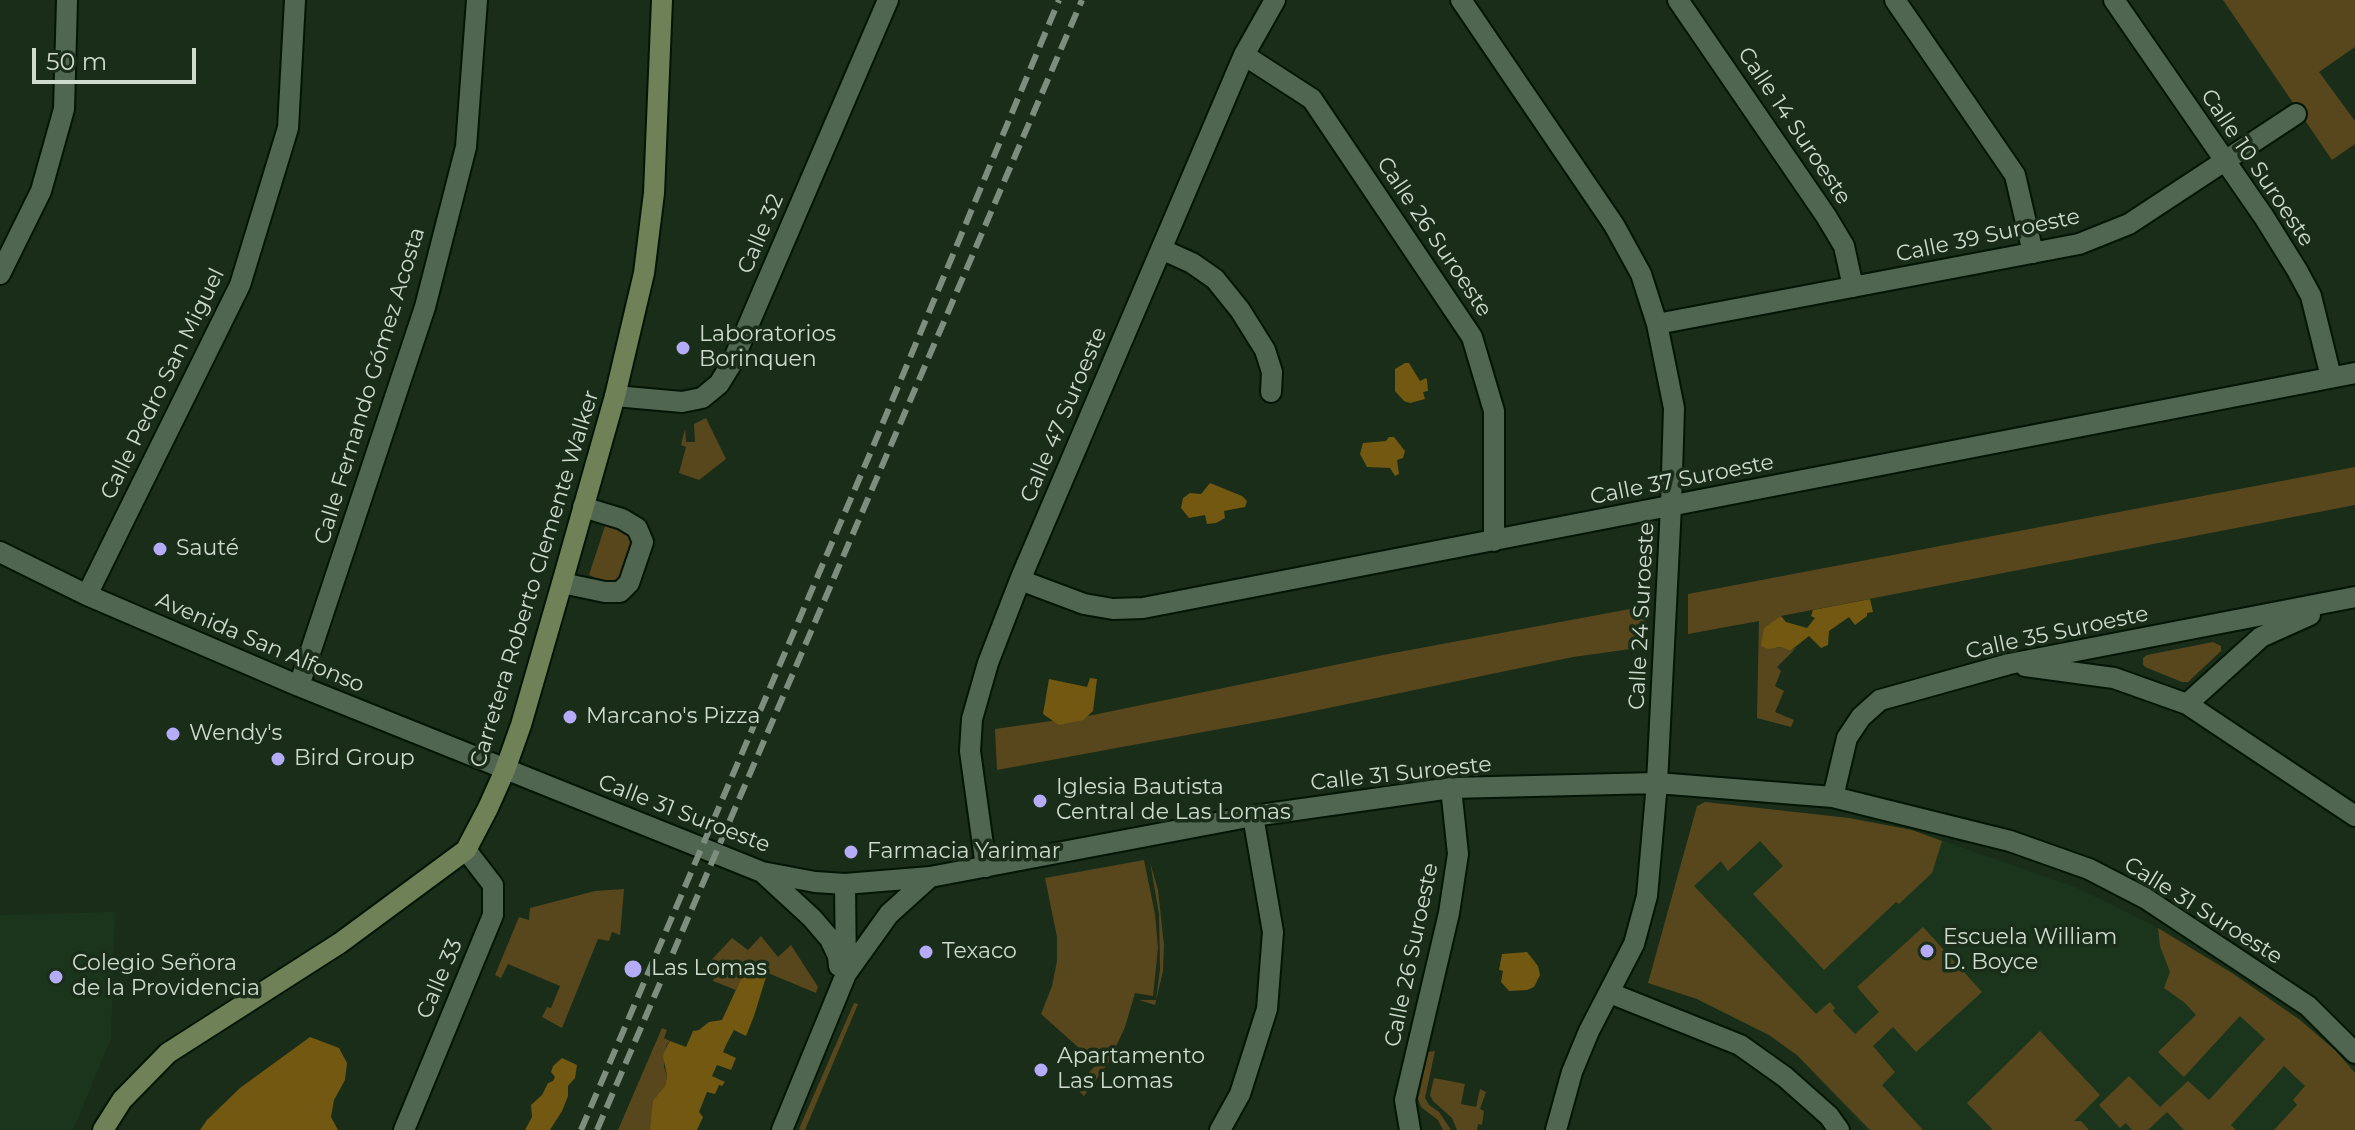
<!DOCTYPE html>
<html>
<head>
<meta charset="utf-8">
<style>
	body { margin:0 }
	#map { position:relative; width:2355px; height:1130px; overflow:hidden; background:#192d19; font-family:Montserrat,sans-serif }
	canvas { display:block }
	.scale { position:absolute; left:32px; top:48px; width:164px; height:36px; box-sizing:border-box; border:4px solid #cfdbce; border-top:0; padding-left:10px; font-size:24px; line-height:28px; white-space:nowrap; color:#cfdbce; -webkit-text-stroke:6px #192d19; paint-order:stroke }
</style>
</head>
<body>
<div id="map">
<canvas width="2355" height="1130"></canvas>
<div class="scale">50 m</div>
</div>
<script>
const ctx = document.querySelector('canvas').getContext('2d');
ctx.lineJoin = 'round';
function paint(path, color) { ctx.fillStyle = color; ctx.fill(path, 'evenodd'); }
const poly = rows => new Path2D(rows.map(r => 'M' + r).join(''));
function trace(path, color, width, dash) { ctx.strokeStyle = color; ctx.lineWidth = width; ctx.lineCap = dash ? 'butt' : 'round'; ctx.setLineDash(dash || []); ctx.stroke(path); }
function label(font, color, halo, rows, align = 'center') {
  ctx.font = font + ' Montserrat,sans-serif'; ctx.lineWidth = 7; ctx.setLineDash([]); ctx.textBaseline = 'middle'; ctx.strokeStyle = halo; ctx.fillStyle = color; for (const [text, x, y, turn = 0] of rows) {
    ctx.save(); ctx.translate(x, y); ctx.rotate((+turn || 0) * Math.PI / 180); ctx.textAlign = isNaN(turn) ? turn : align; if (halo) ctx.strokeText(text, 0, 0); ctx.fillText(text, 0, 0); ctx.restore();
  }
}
const built = poly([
	[1705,802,1849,818,1912,830,2075,887,2147,922,2232,973,2300,1020,2355,1068,2355,1091,2323,1130,1866,1130,1797,1056,1769,1035,1697,999,1648,983],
	[115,912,111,1039,73,1130,0,1130,0,915]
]);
const green = poly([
	[2223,0,2355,0,2355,47,2319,72,2355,121,2355,144,2332,160],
	[706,418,726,459,699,480,679,473,686,447,681,445,685,429,686,442,695,442,694,424],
	[2355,467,2355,505,1781,616,1776,648,1781,647,1790,651,1797,647,1777,667,1781,671,1775,686,1784,691,1775,712,1794,720,1791,727,1757,718,1759,621,1688,634,1688,594],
	[605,526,617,526,627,530,634,540,624,576,613,585,589,575],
	[1646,606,1645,647,1573,657,1285,717,997,770,995,729,1093,715,1383,655],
	[2213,642,2221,646,2221,651,2188,682,2182,682,2145,667,2143,664,2143,658,2147,655],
	[1705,802,1849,818,1912,830,1942,841,1932,873,1899,904,1896,902,1824,970,1753,894,1783,866,1760,841,1728,871,1721,861,1694,886,1816,1014,1830,1002,1835,1008,1833,1011,1855,1034,1879,1012,1857,987,1923,927,1982,992,1916,1052,1893,1027,1873,1046,1895,1072,1882,1085,1923,1130,1870,1130,1797,1055,1769,1035,1697,999,1648,983,1697,806],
	[1144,860,1155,914,1158,948,1153,996,1135,993,1125,1027,1109,1062,1084,1096,1075,1087,1097,1064,1041,1014,1052,986,1057,961,1057,937,1045,878],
	[1150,862,1158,890,1164,945,1163,971,1155,1005,1139,1000,1156,1000,1160,969,1159,914],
	[624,889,620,935,612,932,609,941,598,939,562,1028,542,1017,547,1007,551,1008,560,986,508,964,501,978,495,975,519,917,529,920,530,908,595,891],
	[2158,928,2232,973,2300,1020,2336,1051,2355,1073,2355,1130,2274,1130,2297,1105,2293,1100,2305,1086,2284,1066,2231,1125,2236,1130,2184,1130,2167,1112,2148,1130,2132,1130,2126,1123,2120,1128,2099,1105,2129,1076,2160,1107,2188,1081,2209,1100,2265,1039,2240,1016,2184,1077,2160,1054,2158,1052,2196,1015,2185,1003,2164,988,2170,972,2160,946],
	[761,936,778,957,791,945,818,987,816,993,768,973,766,977,758,973,741,979,736,990,713,981,715,975,702,970,732,938,748,950],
	[854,1003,858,1004,805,1130,801,1130,799,1129],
	[662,1028,667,1030,664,1038,670,1041,666,1046,664,1067,667,1076,665,1086,660,1096,650,1130,618,1130],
	[2040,1031,2100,1095,2074,1121,2081,1121,2089,1130,1993,1130,1967,1103],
	[1435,1051,1425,1098,1429,1105,1439,1112,1451,1130,1443,1130,1438,1120,1421,1107,1418,1099,1428,1052],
	[1434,1078,1465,1084,1461,1104,1476,1107,1480,1089,1486,1092,1480,1109,1484,1111,1482,1125,1478,1124,1477,1130,1457,1130,1452,1118,1433,1101,1430,1095]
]);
const forest = poly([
	[1405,363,1409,363,1420,381,1426,378,1427,380,1428,391,1423,392,1425,399,1410,403,1404,401,1395,391,1395,369],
	[1389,437,1394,437,1405,451,1403,458,1397,460,1399,474,1395,476,1390,468,1367,467,1360,454,1363,443,1386,441],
	[1210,483,1242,496,1247,501,1245,507,1224,511,1225,518,1216,523,1207,524,1205,515,1189,518,1181,508,1183,498,1190,493,1201,494],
	[1870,599,1873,612,1867,613,1867,616,1855,625,1849,617,1829,631,1828,645,1821,648,1809,636,1790,651,1781,647,1768,649,1761,646,1764,628,1781,616,1786,622,1807,628,1815,618,1811,616,1813,610],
	[1090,678,1097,679,1093,711,1083,720,1059,725,1043,714,1049,679,1087,687],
	[1527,952,1538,966,1540,975,1534,987,1527,990,1509,991,1501,982,1503,971,1499,970,1502,954],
	[749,970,766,977,754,1016,746,1036,734,1030,727,1043,723,1052,736,1058,731,1070,717,1065,712,1076,725,1082,722,1086,719,1085,715,1094,707,1092,699,1112,703,1117,697,1130,650,1130,653,1101,665,1086,667,1076,663,1056,667,1046,670,1041,686,1047,693,1031,699,1030,709,1022,722,1020,741,979],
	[310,1037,339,1048,347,1063,345,1080,334,1100,331,1117,338,1130,200,1130,207,1120,240,1088],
	[562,1058,577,1065,575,1078,568,1086,568,1096,562,1111,550,1130,525,1130,532,1117,531,1105,542,1095,548,1083,553,1081,555,1077,551,1072,553,1066]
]);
const street = poly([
	[1461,0,1614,225,1641,274,1657,324,1674,408,1671,506,1657,783,1647,896,1634,944,1589,1031,1572,1072,1556,1130],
	[1678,0,1826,216,1844,246,1853,287],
	[1895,0,2015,175,2033,253],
	[2114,0,2264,217,2297,270,2311,296,2331,377],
	[1244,55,1312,99,1472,337,1494,411,1494,541],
	[1161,249,1192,263,1215,279,1240,310,1265,350,1272,372,1271,392],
	[0,274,41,191,64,109,67,0],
	[1657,324,2079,244,2129,224,2296,114],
	[615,396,682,402,702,398,719,384,732,363,888,0],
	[0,552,87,595,299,686,762,872,815,882,845,884,930,877,1253,816,1451,788,1657,783,1833,797,2010,841,2089,869,2145,898,2308,1006,2355,1053],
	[1020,580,1084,604,1113,609,1143,608,2355,373],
	[562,583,605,592,620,592,629,583,643,542,637,528,622,519,583,507],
	[87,595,240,285,288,128,295,0],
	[2025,666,2114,678,2187,704,2355,816],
	[299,686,425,307,466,147,477,0],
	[2187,704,2261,637,2310,615],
	[1833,797,1847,738,1861,717,1880,700,2009,664,2355,597],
	[986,867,970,751,972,719,988,663,1020,580,1244,55,1275,0],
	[762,872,812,918,830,939,838,956,839,966],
	[846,974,889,914,930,877],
	[1610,993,1740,1045,1785,1077,1829,1116,1839,1130],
	[404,1130,493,915,493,885,466,850],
	[782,1130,846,974,845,884],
	[1220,1130,1240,1094,1267,1009,1273,932,1253,816],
	[1410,1130,1405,1100,1449,913,1458,854,1451,788]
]);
const secondary = poly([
	[103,1130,122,1100,168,1053,340,943,466,850,488,808,505,770,521,725,562,583,615,396,644,273,654,193,662,0]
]);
const rail = poly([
	[581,1130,872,449,1059,0],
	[597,1130,1082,0]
]);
const markers = [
	[683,348,8,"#b5acf8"],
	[160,549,8,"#b5acf8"],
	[570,717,8,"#b5acf8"],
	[173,734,8,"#b5acf8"],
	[278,759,8,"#b5acf8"],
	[1040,801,8,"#b5acf8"],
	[851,852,8,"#b5acf8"],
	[1927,951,8,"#b5acf8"],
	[926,952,8,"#b5acf8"],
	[633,969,10,"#b5acf8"],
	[56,977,8,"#b5acf8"],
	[1041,1070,8,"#b5acf8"]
];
const streetNames = [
	["Calle 14 Suroeste",1794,126,56],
	["Calle 10 Suroeste",2257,168,56],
	["Calle 32",761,234,-67],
	["Calle 39 Suroeste",1988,236,-12],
	["Calle 26 Suroeste",1434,237,56],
	["Calle Pedro San Miguel",163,384,-64],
	["Calle Fernando Gómez Acosta",370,386,-73],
	["Calle 47 Suroeste",1064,415,-67],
	["Calle 37 Suroeste",1682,480,-11],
	["Carretera Roberto Clemente Walker",535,579,-73],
	["Calle 24 Suroeste",1642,616,-87],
	["Calle 35 Suroeste",2057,633,-12],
	["Avenida San Alfonso",260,643,23],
	["Calle 31 Suroeste",1401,774,-6],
	["Calle 31 Suroeste",684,814,21],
	["Calle 31 Suroeste",2203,911,32],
	["Calle 26 Suroeste",1412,955,-78],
	["Calle 33",440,979,-67]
];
const poiNames = [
	["Laboratorios",699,335],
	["Borinquen",699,360],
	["Sauté",176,549],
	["Marcano's Pizza",586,717],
	["Wendy's",189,734],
	["Bird Group",294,759],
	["Iglesia Bautista",1056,788],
	["Central de Las Lomas",1056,813],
	["Farmacia Yarimar",867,852],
	["Escuela William",1943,938],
	["D. Boyce",1943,963],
	["Texaco",942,952],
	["Colegio Señora",72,964],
	["de la Providencia",72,989],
	["Las Lomas",651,969],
	["Apartamento",1057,1057],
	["Las Lomas",1057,1082]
];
paint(built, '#1b351c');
paint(green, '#58471d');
paint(forest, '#725811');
trace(street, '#031504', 24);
trace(secondary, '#031504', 24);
trace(street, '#506650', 20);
trace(secondary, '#6e8157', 20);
trace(rail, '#7e8e7e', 6, [16, 8]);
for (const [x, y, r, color] of markers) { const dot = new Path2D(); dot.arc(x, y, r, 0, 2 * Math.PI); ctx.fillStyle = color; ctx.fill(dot); trace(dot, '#192d19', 3); }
label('22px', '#cfdbce', '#192d19', streetNames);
label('22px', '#cfdbce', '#192d19', poiNames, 'left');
</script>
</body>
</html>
